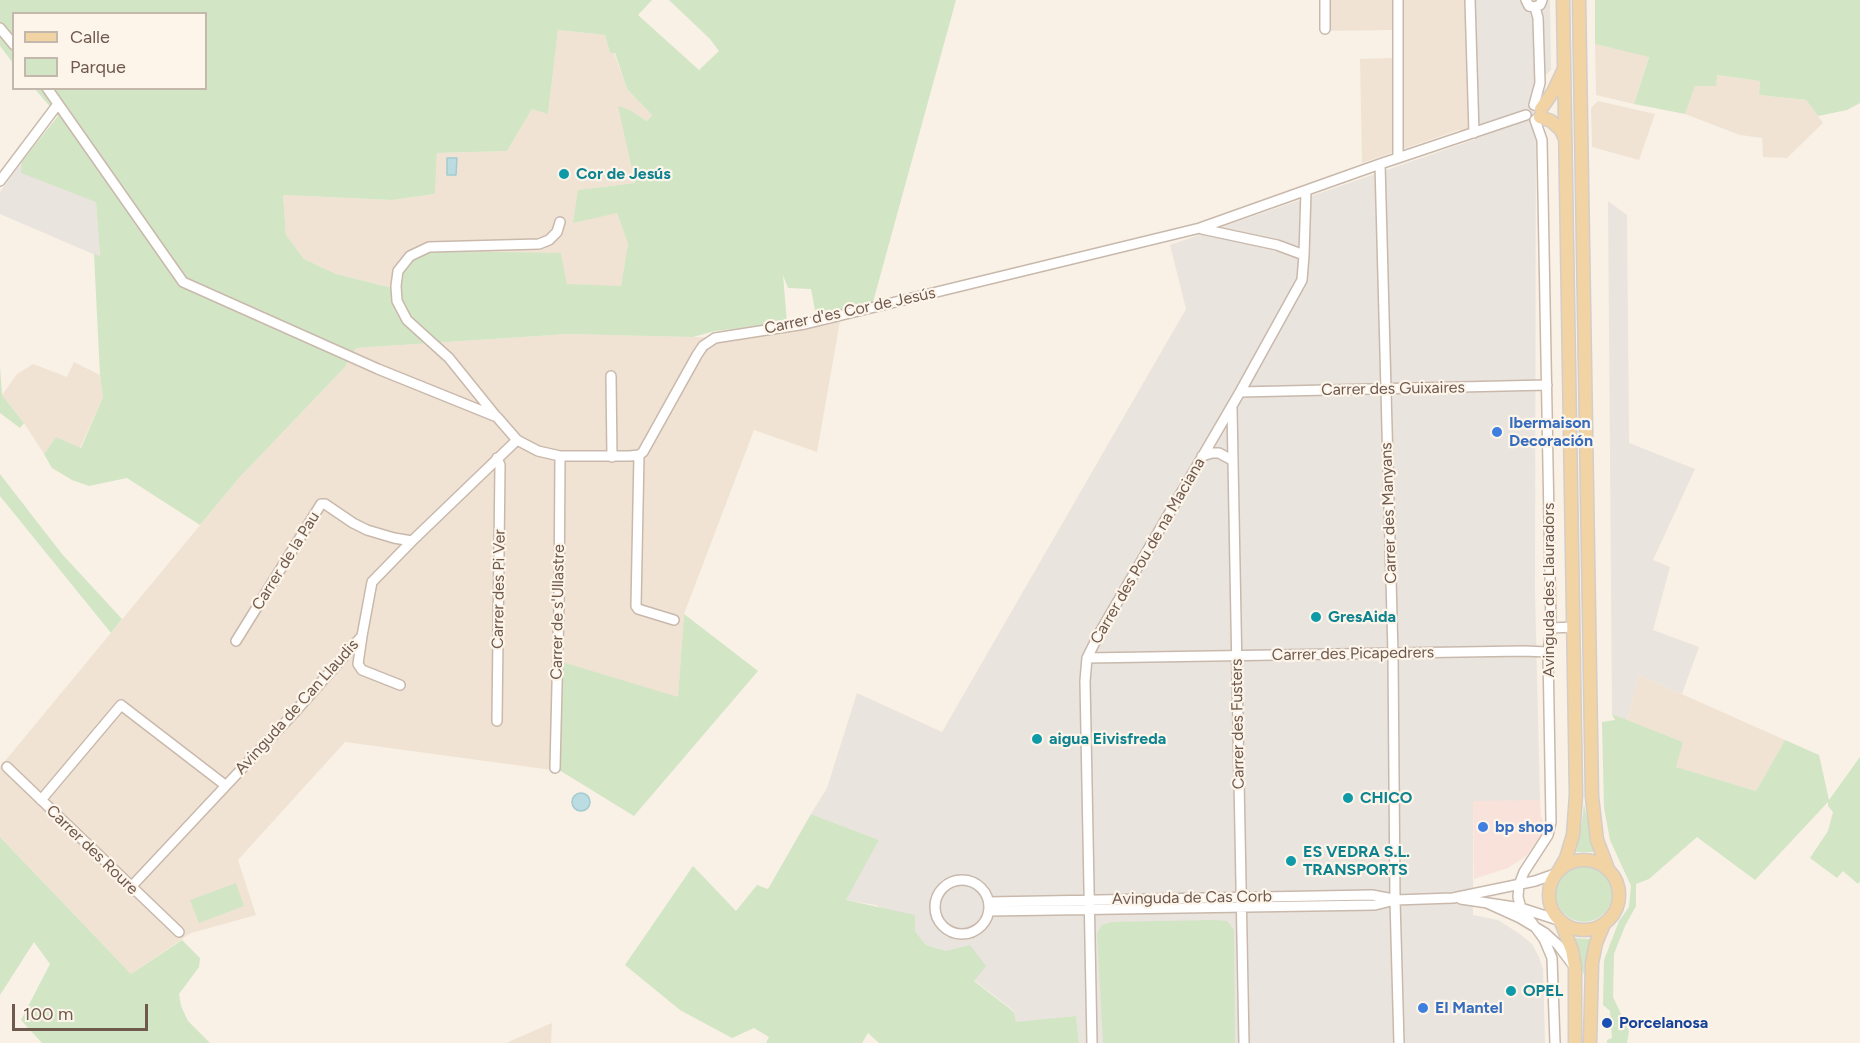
<!DOCTYPE html>
<html>
<head>
<meta charset="utf-8">
<style>
	body { margin:0 }
	#map { position:relative; width:1860px; height:1043px; overflow:hidden; background:#f9f1e5; font-family:Figtree,sans-serif }
	canvas { display:block }
	.legend { position:absolute; left:12px; top:12px; width:195px; height:78px; box-sizing:border-box; background:#fdf5ea; border:2px solid #c4b7ab; margin:0; padding:8px 10px; list-style:none; font-size:18px; color:#6f594d }
	.legend li { display:flex; align-items:center; gap:12px; height:30px }
	.legend b { width:30px; border:2px solid #c4b7ab }
	.scale { position:absolute; left:12px; top:1004px; width:136px; height:27px; box-sizing:border-box; border:3px solid #6f594d; border-top:0; padding-left:8px; font-size:18px; line-height:21px; white-space:nowrap; color:#6f594d; -webkit-text-stroke:4px #fdf5ea; paint-order:stroke }
</style>
</head>
<body>
<div id="map">
<canvas width="1860" height="1043"></canvas>
<ul class="legend">
<li><b style="height:8px;background:#f1d3a4"></b>Calle</li>
<li><b style="height:16px;background:#d2e5c5"></b>Parque</li>
</ul>
<div class="scale">100 m</div>
</div>
<script>
const ctx = document.querySelector('canvas').getContext('2d');
ctx.lineJoin = 'round';
function paint(path, color) { ctx.fillStyle = color; ctx.fill(path, 'evenodd'); }
const poly = rows => new Path2D(rows.map(r => 'M' + r).join(''));
function trace(path, color, width, dash) { ctx.strokeStyle = color; ctx.lineWidth = width; ctx.lineCap = dash ? 'butt' : 'round'; ctx.setLineDash(dash || []); ctx.stroke(path); }
function label(font, color, halo, rows, align = 'center') {
  ctx.font = font + ' Figtree,sans-serif'; ctx.lineWidth = 4.5; ctx.setLineDash([]); ctx.textBaseline = 'middle'; ctx.strokeStyle = halo; ctx.fillStyle = color; for (const [text, x, y, turn = 0] of rows) {
    ctx.save(); ctx.translate(x, y); ctx.rotate((+turn || 0) * Math.PI / 180); ctx.textAlign = isNaN(turn) ? turn : align; if (halo) ctx.strokeText(text, 0, 0); ctx.fillText(text, 0, 0); ctx.restore();
  }
}
const residential = poly([
	[1319,0,1474,0,1476,139,1459,130,1362,163,1360,59,1393,58,1392,30,1319,31],
	[558,30,605,35,610,53,614,53,627,89,652,115,647,121,630,110,619,107,635,183,578,190,617,212,628,244,621,287,567,284,561,253,417,256,404,271,402,290,336,274,304,259,286,235,283,195,392,200,435,194,437,153,507,151,532,109,548,113],
	[1595,44,1649,56,1634,104,1596,95],
	[1717,75,1760,81,1759,95,1806,100,1823,123,1787,158,1763,157,1762,138,1740,135,1685,114,1695,86],
	[1598,101,1655,114,1639,160,1592,147,1591,108],
	[840,321,817,452,754,430,684,614,678,698,552,770,345,742,238,860,256,915,191,933,131,974,0,837,0,767,239,478,345,367,356,348,568,334,747,338,782,333],
	[74,362,100,375,103,397,80,448,56,437,44,454,24,423,2,395,17,374,33,364,67,377],
	[1639,675,1785,740,1756,791,1675,767,1683,742,1627,720],
	[552,1023,551,1043,506,1043,545,1026]
]);
const commercial = poly([
	[1473,800,1540,800,1541,816,1543,821,1543,829,1540,837,1526,856,1508,868,1474,879]
]);
const industrial = poly([
	[1474,0,1550,0,1551,70,1536,84,1535,592,1540,800,1473,801,1473,915,1498,920,1520,934,1532,944,1539,957,1543,969,1545,1043,1079,1043,1076,1016,1016,1023,1014,1011,974,980,946,951,926,945,915,931,876,905,845,900,879,840,811,814,827,788,857,693,942,732,1186,309,1170,245,1476,139],
	[22,161,22,173,96,201,100,257,0,214,0,192],
	[1608,201,1627,215,1629,443,1695,469,1653,560,1670,567,1653,630,1699,647,1682,694,1639,675,1627,720,1612,714]
]);
const green = poly([
	[0,0,652,0,638,15,699,70,719,51,710,39,669,0,956,0,873,302,824,315,815,310,811,289,788,288,783,275,787,323,715,331,693,337,568,334,356,348,345,367,239,478,200,525,127,478,89,486,72,480,52,468,44,454,56,437,81,448,103,397,100,375,94,254,100,256,96,202,21,173,22,161,58,116,35,89,206,88,206,14,14,14,13,63,0,46],
	[558,30,605,35,610,53,615,53,627,89,652,115,647,121,630,110,618,106,635,183,578,190,573,223,617,213,628,244,621,286,567,284,561,253,434,251,417,256,404,271,401,290,336,274,304,259,286,235,283,195,392,200,435,194,437,153,507,151,532,109,548,114],
	[1595,0,1860,0,1860,103,1847,110,1818,116,1806,100,1759,95,1760,81,1717,75,1716,86,1695,86,1685,114,1634,104,1649,57,1595,44],
	[0,367,2,395,24,423,20,428,0,413],
	[0,474,62,554,122,619,111,633,0,496],
	[684,614,758,671,634,816,559,770,562,662,678,697],
	[1612,714,1683,742,1676,767,1756,791,1785,740,1819,755,1829,800,1860,757,1860,881,1858,884,1843,871,1837,878,1810,858,1828,831,1833,812,1828,806,1828,802,1755,880,1697,837,1649,879,1636,884,1636,906,1625,926,1614,954,1613,997,1629,1031,1627,1043,1607,1043,1607,1040,1612,1038,1610,1011,1603,1005,1604,960,1619,921,1629,907,1631,886,1610,840,1604,808,1602,722,1615,720],
	[1584,804,1594,852,1576,852,1581,828],
	[811,814,879,840,846,900,915,915,915,931,926,945,946,951,970,945,986,966,974,981,1014,1012,1016,1022,1076,1016,1079,1043,879,1043,868,1033,862,1043,766,1043,769,1037,754,1028,732,1038,680,1010,625,965,693,866,736,911,757,885,768,889],
	[0,837,131,974,182,940,200,958,199,967,179,994,181,1006,188,1021,210,1043,42,1043,21,1020,50,964,34,942,0,995],
	'1556 894a28 28 0 1 1 56 0a28 28 0 1 1-56 0Z',
	[236,883,244,906,199,923,190,900],
	[1214,920,1227,921,1234,930,1235,1043,1103,1043,1097,933,1102,925,1111,922],
	[1573,938,1591,939,1584,975]
]);
const water = poly([
	[447,158,457,158,456,175,447,175,447,158],
	'572 802a9 9 0 1 1 18 0a9 9 0 1 1-18 0Z'
]);
const minor = poly([
	[1398,0,1398,158],
	[1470,0,1474,133],
	[1526,0,1529,6,1534,7,1540,5,1542,0],
	[0,28,14,45],
	[1325,29,1325,0],
	[47,88,183,282,378,369,497,417,517,440,538,451,560,456,630,456,639,455,643,452,697,355,703,346,715,338,805,324,1200,228,1380,164,1526,115],
	[1534,105,1540,83,1538,18,1535,7],
	[1535,120,1542,140,1551,628,1548,652,1551,822,1548,835,1524,872,1519,885,1518,897,1521,908,1544,939,1552,958,1555,1043],
	[1380,164,1393,654,1395,900,1399,1043],
	[0,181,58,104],
	[1202,229,1277,245,1304,255],
	[611,376,612,457],
	[1240,392,1547,385],
	[1232,408,1244,1043],
	[495,415,449,358,407,320,397,301,396,286,398,271,410,256,429,247,539,244,549,240,557,232,560,222],
	[639,455,636,606,638,609,674,620],
	[1202,456,1212,453,1219,453,1232,460],
	[497,458,500,465,497,721],
	[1551,628,1574,627],
	[362,636,358,664,362,670,400,685],
	[236,641,321,504,325,504,353,523,367,530,394,538,412,541],
	[1087,658,1524,651,1548,652],
	[7,767,179,932],
	[555,768,559,604,560,456],
	[41,800,121,705,225,785],
	'935 907a27 27 0 1 1 54 0a27 27 0 1 1-54 0Z',
	[131,887,294,713,362,636,372,582,412,541,517,440],
	[1461,899,1521,908,1558,920],
	[989,902,1372,895,1393,899],
	[1487,903,1520,918,1545,933,1558,945,1573,965],
	[989,911,1375,905,1395,900,1453,898,1535,881,1555,874],
	[1092,1043,1085,681,1087,658,1100,632,1240,392,1302,280,1304,255,1306,191]
]);
const major = poly([
	[1579,0,1592,797,1597,840,1608,869],
	[1541,109,1553,92,1563,71],
	[1540,117,1551,121,1561,130,1565,139],
	'1549 895a35 35 0 1 1 70 0a35 35 0 1 1-70 0Z',
	[1559,870,1566,858,1573,835,1576,795,1563,0],
	[1561,922,1572,950,1575,967,1575,1043],
	[1590,1043,1592,963,1596,943,1604,924]
]);
const markers = [
	[564,174,6,"#0f9aa8"],
	[1497,432,6,"#3f7fe0"],
	[1316,617,6,"#0f9aa8"],
	[1037,739,6,"#0f9aa8"],
	[1348,798,6,"#0f9aa8"],
	[1483,827,6,"#3f7fe0"],
	[1291,861,6,"#0f9aa8"],
	[1511,991,6,"#0f9aa8"],
	[1423,1008,6,"#3f7fe0"],
	[1607,1023,6,"#1a4fb4"]
];
const cultureNames = [
	["Cor de Jesús",576,174],
	["GresAida",1328,617],
	["aigua Eivisfreda",1049,739],
	["CHICO",1360,798],
	["ES VEDRA S.L.",1303,852],
	["TRANSPORTS",1303,870],
	["OPEL",1523,991]
];
const streetNames = [
	["Carrer d'es Cor de Jesús",850,311,-12],
	["Carrer des Guixaires",1393,389,-1],
	["Carrer des Manyans",1389,513,-92],
	["Carrer des Pou de na Maciana",1148,551,-60],
	["Carrer de la Pau",286,561,-58],
	["Carrer des Pi Ver",499,589,-89],
	["Avinguda des Llauradors",1549,590,-90],
	["Carrer de s'Ullastre",558,612,-89],
	["Carrer des Picapedrers",1353,654,-1],
	["Avinguda de Can Llaudis",297,707,-48],
	["Carrer des Fusters",1238,724,-91],
	["Carrer des Roure",92,850,44],
	["Avinguda de Cas Corb",1192,898,-1]
];
const shopNames = [
	["Ibermaison",1509,423],
	["Decoración",1509,441],
	["bp shop",1495,827],
	["El Mantel",1435,1008]
];
const transitNames = [
	["Porcelanosa",1619,1023]
];
paint(residential, '#f0e3d4');
paint(commercial, '#f9e2d9');
paint(industrial, '#eae4de');
paint(green, '#d2e5c5');
paint(water, '#bbdce1');
trace(water, '#a3cbd1', 1.5);
trace(minor, '#c9b9ac', 12);
trace(major, '#d4cdca', 15);
trace(minor, '#fff', 9);
trace(major, '#f1d3a4', 12);
for (const [x, y, r, color] of markers) { const dot = new Path2D(); dot.arc(x, y, r, 0, 2 * Math.PI); ctx.fillStyle = color; ctx.fill(dot); trace(dot, '#fdf5ea', 2); }
label('bold 16px', '#0d838f', '#fdf5ea', cultureNames, 'left');
label('16px', '#6f594d', '#fdf5ea', streetNames);
label('bold 16px', '#366cbe', '#fdf5ea', shopNames, 'left');
label('bold 16px', '#164399', '#fdf5ea', transitNames, 'left');
</script>
</body>
</html>
